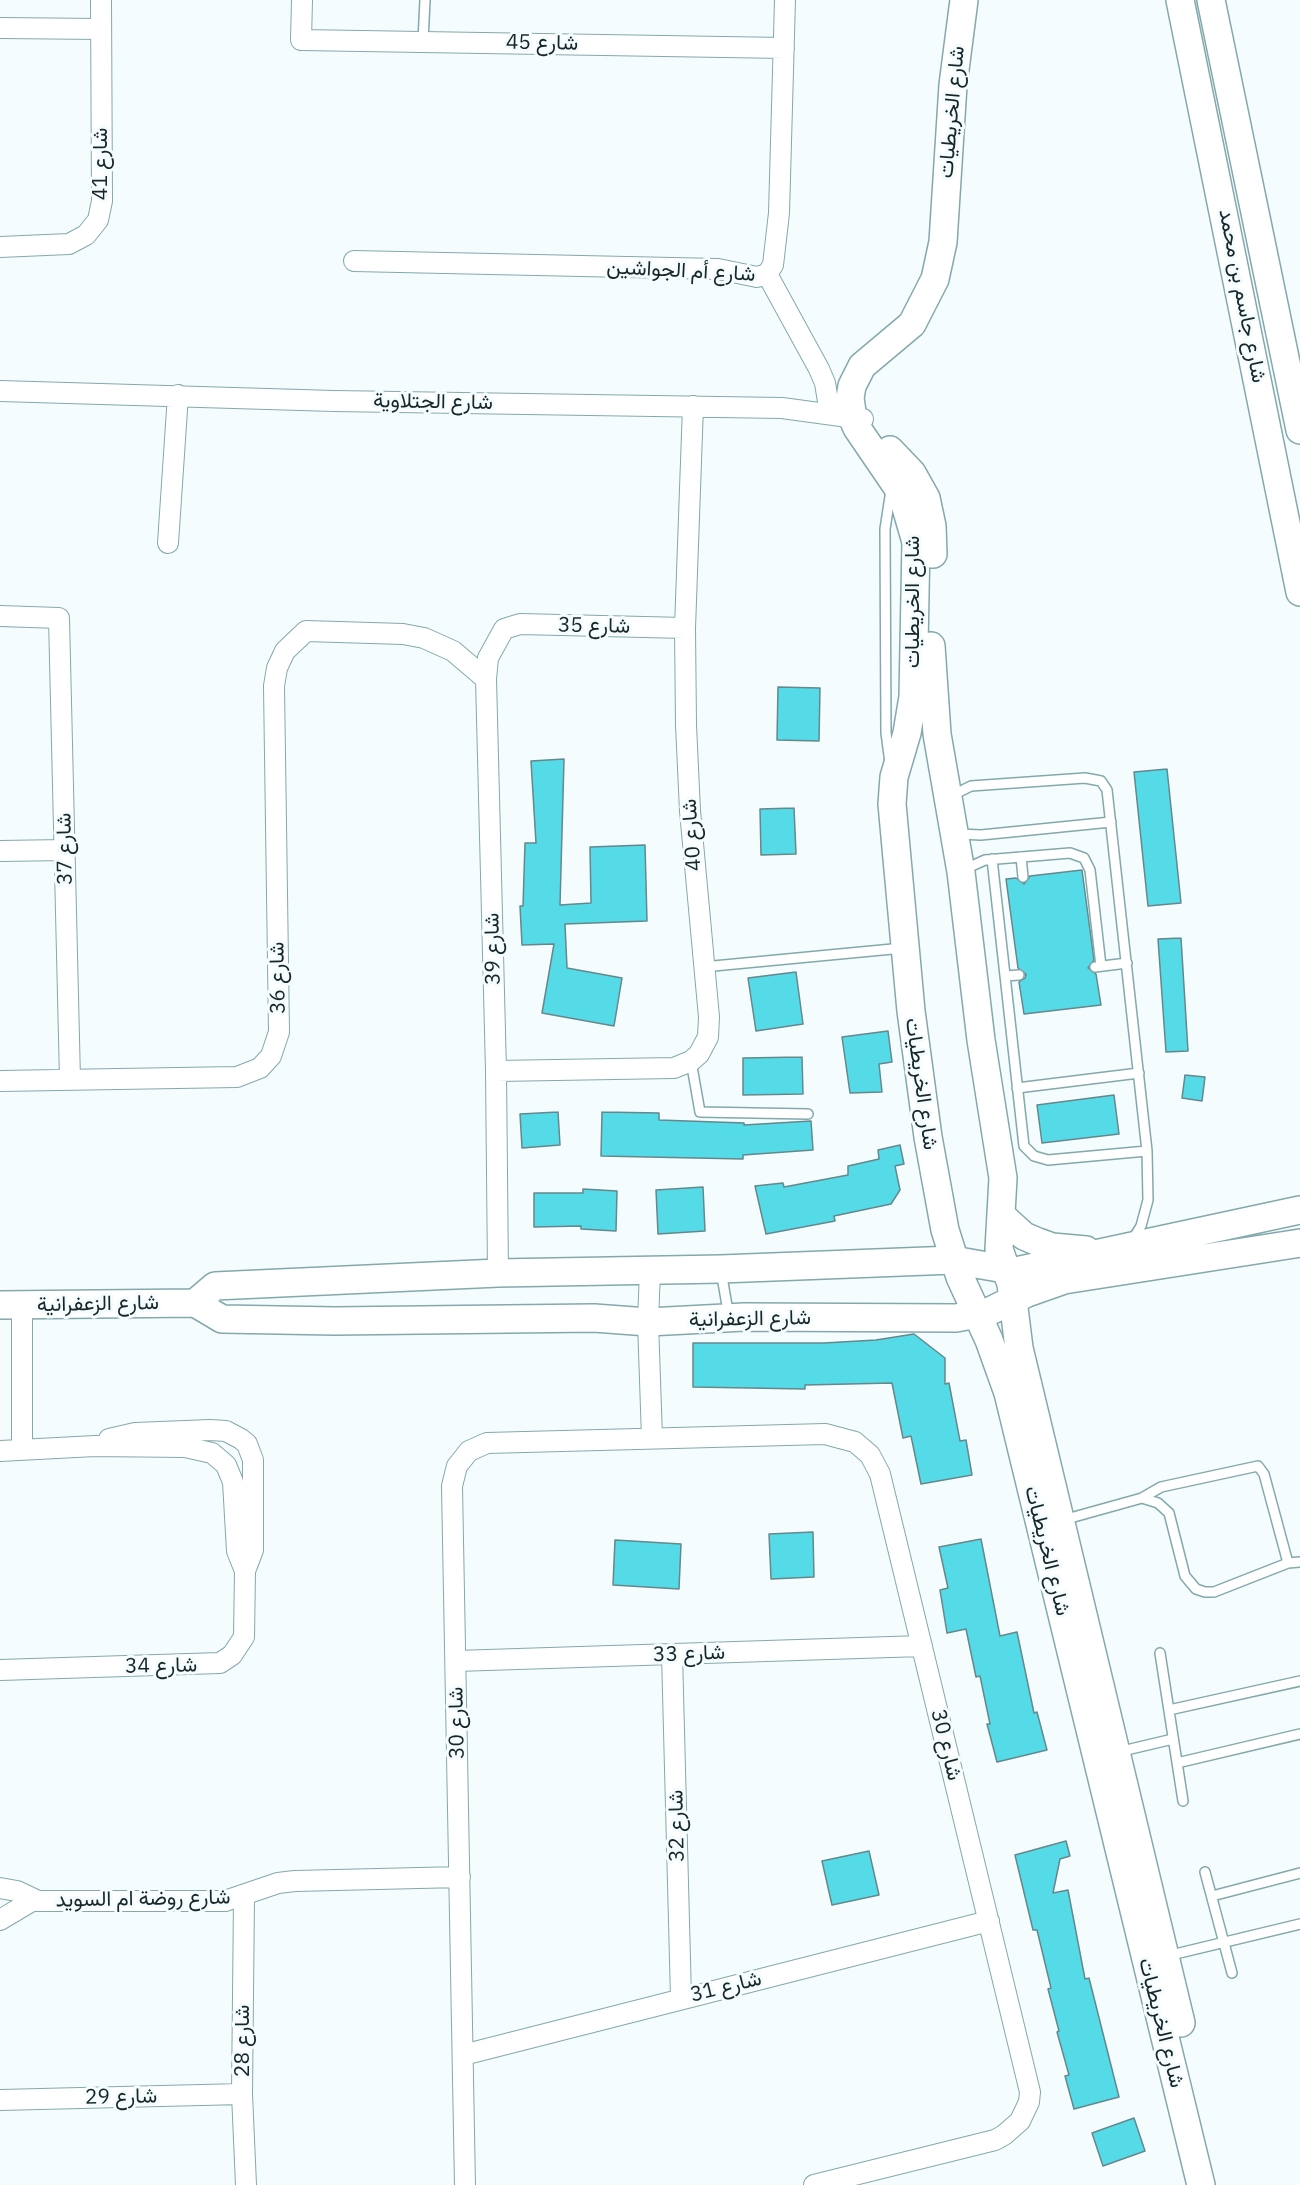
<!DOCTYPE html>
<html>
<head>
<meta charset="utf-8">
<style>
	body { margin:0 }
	canvas { display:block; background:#f4fcfd }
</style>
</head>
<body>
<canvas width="1300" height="2185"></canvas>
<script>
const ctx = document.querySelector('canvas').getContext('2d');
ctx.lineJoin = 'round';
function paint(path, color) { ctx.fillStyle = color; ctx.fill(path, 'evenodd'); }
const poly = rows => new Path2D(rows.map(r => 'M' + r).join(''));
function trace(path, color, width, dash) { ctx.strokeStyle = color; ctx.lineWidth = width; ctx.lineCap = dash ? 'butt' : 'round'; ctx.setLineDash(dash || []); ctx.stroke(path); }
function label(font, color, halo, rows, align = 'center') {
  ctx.font = font + ' "IBM Plex Sans",Vazirmatn,sans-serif'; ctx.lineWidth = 6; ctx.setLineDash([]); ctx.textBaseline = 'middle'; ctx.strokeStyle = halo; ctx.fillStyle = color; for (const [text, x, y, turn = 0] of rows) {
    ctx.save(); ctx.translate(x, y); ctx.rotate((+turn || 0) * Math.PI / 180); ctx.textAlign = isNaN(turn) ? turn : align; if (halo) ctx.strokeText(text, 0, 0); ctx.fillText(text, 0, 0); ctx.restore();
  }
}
const building = poly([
	[778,687,820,688,819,741,777,740,778,687],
	[564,759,560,905,591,903,590,847,645,845,647,921,565,924,567,968,622,978,614,1026,542,1013,554,944,522,945,520,906,523,906,525,843,536,843,531,761,564,759],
	[1167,769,1181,903,1148,906,1134,772,1167,769],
	[794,808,796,854,761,855,760,809,794,808],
	[1082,870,1094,960,1088,968,1096,974,1101,1005,1024,1014,1019,982,1025,978,1026,974,1018,968,1006,879,1016,878,1024,884,1030,876,1082,870],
	[1181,938,1188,1051,1166,1052,1158,939,1181,938],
	[796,972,803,1024,756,1031,748,978,796,972],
	[888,1031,892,1062,879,1064,882,1092,850,1093,842,1037,888,1031],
	[802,1057,803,1094,743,1095,743,1058,802,1057],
	[1185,1075,1205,1077,1202,1101,1182,1098,1185,1075],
	[1114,1095,1119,1134,1042,1143,1037,1105,1114,1095],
	[558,1112,560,1145,522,1148,520,1114,558,1112],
	[602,1112,659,1113,659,1120,744,1123,744,1125,811,1121,813,1150,743,1155,743,1159,601,1156,602,1112],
	[900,1145,904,1164,895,1166,900,1190,891,1204,834,1216,835,1221,766,1234,755,1186,783,1183,784,1187,848,1175,848,1166,879,1159,878,1150,900,1145],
	[703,1187,705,1231,658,1234,656,1190,703,1187],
	[583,1189,617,1191,616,1231,581,1229,581,1226,534,1227,534,1193,583,1193,583,1189],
	[914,1334,945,1358,945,1384,949,1383,960,1441,966,1440,972,1475,921,1484,911,1436,903,1438,892,1383,805,1385,805,1389,693,1387,693,1343,824,1343,876,1340,914,1334],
	[813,1532,814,1577,771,1579,769,1534,813,1532],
	[981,1539,1000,1636,1017,1632,1034,1713,1037,1712,1047,1750,997,1762,987,1724,990,1724,980,1676,976,1677,966,1629,947,1633,940,1590,948,1588,939,1547,981,1539],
	[615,1540,681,1544,679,1589,613,1585,615,1540],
	[1066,1841,1070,1856,1060,1859,1053,1893,1068,1890,1085,1979,1089,1978,1119,2097,1074,2109,1065,2076,1069,2075,1057,2032,1059,2031,1048,1989,1051,1988,1037,1930,1033,1930,1015,1855,1066,1841],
	[869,1851,879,1895,832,1905,822,1861,869,1851],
	[1134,2118,1145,2151,1103,2166,1092,2133,1134,2118]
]);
const lane = poly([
	[423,41,425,0],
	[890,763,886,733,885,529,891,490],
	[951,796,971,786,1085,778,1101,781,1107,790,1147,1151,1148,1200,1141,1226,1133,1239],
	[959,834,981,835,1111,822],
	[1021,857,1023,877],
	[992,859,1024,1146,1034,1156,1048,1160,1147,1151],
	[963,870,985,860,1070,853,1084,858,1090,870,1101,966],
	[703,967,903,948],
	[1095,967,1127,963],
	[1005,976,1019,975],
	[691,1061,700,1112,808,1114],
	[1017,1088,1139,1073],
	[721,1271,729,1317],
	[1142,1498,1161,1487,1258,1466,1264,1474,1288,1563],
	[1063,1520,1142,1498,1158,1503,1169,1513,1185,1576,1196,1589,1205,1592,1214,1592,1288,1563,1300,1562],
	[1160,1653,1183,1801],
	[1169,1710,1300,1681],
	[1118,1752,1173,1739],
	[1177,1763,1300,1734],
	[1205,1872,1232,1973],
	[1212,1896,1300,1873],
	[1167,1956,1300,1924]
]);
const street = poly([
	[302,0,301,40,784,48],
	[0,28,101,29],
	[0,247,69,244,86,235,98,220,102,201,101,0],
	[354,261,718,269,757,277,767,274,773,265,779,213,785,0],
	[767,274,819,369,825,383,830,414],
	[0,391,334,401,782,408,863,419],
	[168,543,178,395],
	[0,616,59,618,70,1080],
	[0,851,65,850],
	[496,1071,674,1068,691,1061,699,1054,708,1037,709,1017,690,811,686,725,685,628,693,406],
	[0,1081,237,1077,260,1068,271,1056,279,1032,274,686,277,668,285,651,306,631,403,634,424,638,453,651,486,679],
	[650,1270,648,1322,652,1438],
	[498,1273,496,1071,486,679,488,658,504,629,520,624,685,628],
	[109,1439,135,1433,210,1430,226,1431,241,1439,247,1444,253,1460,253,1550,245,1571],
	[22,1450,22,1305],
	[0,1451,95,1446,185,1447,212,1453,226,1465,233,1482,237,1551,245,1571,244,1637,232,1655,220,1663,0,1670],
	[672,1654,681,1998],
	[456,1661,922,1646],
	[0,1888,17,1891,38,1901],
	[244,1897,242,2094,246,2185],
	[0,1920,32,1901,225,1901,278,1883,295,1881,460,1877],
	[463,2055,989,1921],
	[0,2100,242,2094],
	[465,2185,452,1486,457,1466,469,1451,487,1443,825,1434,855,1442,870,1455,880,1474,1030,2092,1029,2102,1020,2121,1004,2135,995,2140,814,2185]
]);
const secondary = poly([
	[964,0,953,85,943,242,935,279,912,324,862,366,852,386,850,398,853,419,857,428,902,494,916,542,913,697,907,733,894,777,892,804,911,1011,928,1137,945,1230,960,1277,989,1340,1008,1393,1201,2185],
	[1180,0,1300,592],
	[1211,0,1300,430],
	[890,450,912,473,926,498,932,526,933,554],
	[931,646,937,734,961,872,981,1040,1003,1178,999,1249,1011,1284,1019,1348,1181,2023],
	[1300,1210,1016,1271,953,1260,721,1269,498,1273,215,1286,195,1303,222,1319,335,1321,594,1318,648,1322,744,1317,956,1318,988,1312,1027,1293,1064,1280,1300,1243],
	[1002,1216,1024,1236,1038,1242,1052,1247,1086,1250],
	[0,1305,195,1303]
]);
const streetNames = [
	["شارع 45",542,43,1],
	["شارع الخريطيات",952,112,-85],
	["شارع 41",101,164,-90],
	["شارع أم الجواشين",681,271,3],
	["شارع جاسم بن محمد",1242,296,79],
	["شارع الجتلاوية",433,402,1],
	["شارع الخريطيات",913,602,-90],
	["شارع 35",594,626,1],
	["شارع 40",692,835,-94],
	["شارع 37",65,849,-91],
	["شارع 39",493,949,-91],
	["شارع 36",278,978,-91],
	["شارع الخريطيات",921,1084,82],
	["شارع الزعفرانية",98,1304,-1],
	["شارع الزعفرانية",750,1319,-1],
	["شارع الخريطيات",1047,1551,76],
	["شارع 33",689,1654,-2],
	["شارع 34",161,1666,-1],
	["شارع 30",457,1723,-91],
	["شارع 30",946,1745,76],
	["شارع 32",677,1826,-91],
	["شارع روضة ام السويد",143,1899,-1],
	["شارع 31",726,1987,-14],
	["شارع الخريطيات",1161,2023,76],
	["شارع 28",243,2041,-90],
	["شارع 29",121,2097,-1]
];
paint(building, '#55dbe8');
trace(building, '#64888c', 1.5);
trace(lane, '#83a9ad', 12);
trace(street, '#83a9ad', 22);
trace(secondary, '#83a9ad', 30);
trace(lane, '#fff', 9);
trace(street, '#fff', 20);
trace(secondary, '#fff', 27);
label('21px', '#172628', '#f4fcfd', streetNames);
</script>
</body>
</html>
